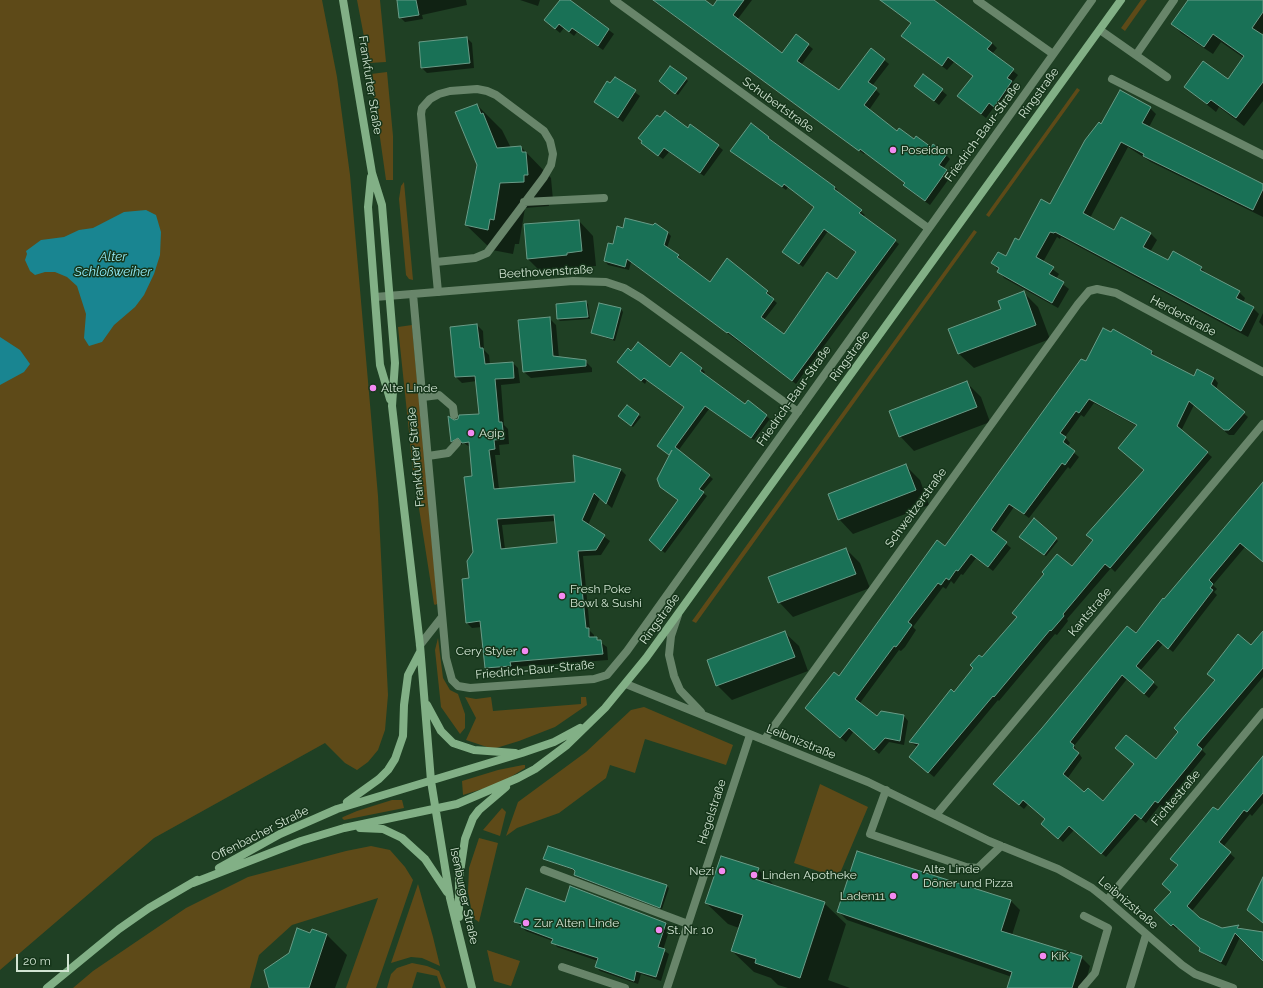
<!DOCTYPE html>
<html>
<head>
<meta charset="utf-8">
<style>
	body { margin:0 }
	#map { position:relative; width:1263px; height:988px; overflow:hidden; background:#1f4024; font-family:Raleway,sans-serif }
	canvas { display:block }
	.scale { position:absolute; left:16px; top:954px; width:53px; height:18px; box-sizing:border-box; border:2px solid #d1e4d2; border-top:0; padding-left:5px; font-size:12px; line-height:14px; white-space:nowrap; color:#d1e4d2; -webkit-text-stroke:3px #15351a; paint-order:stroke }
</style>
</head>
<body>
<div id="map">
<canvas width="1263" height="988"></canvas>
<div class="scale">20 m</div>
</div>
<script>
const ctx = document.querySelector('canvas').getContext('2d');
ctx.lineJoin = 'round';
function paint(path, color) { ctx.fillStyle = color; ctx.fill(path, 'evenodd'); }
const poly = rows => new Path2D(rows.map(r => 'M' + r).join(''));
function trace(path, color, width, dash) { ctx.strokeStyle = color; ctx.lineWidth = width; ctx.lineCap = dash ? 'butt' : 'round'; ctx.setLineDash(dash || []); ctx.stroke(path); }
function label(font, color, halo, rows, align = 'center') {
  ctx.font = font + ' Raleway,sans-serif'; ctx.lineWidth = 3; ctx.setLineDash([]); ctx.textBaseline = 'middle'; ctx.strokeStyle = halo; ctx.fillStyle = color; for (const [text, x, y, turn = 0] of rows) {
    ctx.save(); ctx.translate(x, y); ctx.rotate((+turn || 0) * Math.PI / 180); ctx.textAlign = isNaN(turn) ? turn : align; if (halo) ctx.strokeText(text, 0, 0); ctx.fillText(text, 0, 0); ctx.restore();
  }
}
const green = poly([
	[0,0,322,0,337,77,350,175,378,496,388,695,385,730,378,750,368,762,357,770,345,763,325,743,154,838,0,970],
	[357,0,380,0,386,62,369,63],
	[1141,0,1147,0,1125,31,1121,28],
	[387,72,393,136,393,180,386,180,371,74],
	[1077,88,1080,90,989,217,986,215],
	[404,182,413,280,409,279,406,275,399,199,401,186],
	[974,230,977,232,696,623,692,621],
	[412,325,437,597,437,604,435,605,434,604,413,470,398,327],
	[438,638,443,678,450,690,458,694,465,714,465,728,460,734,441,707,435,650],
	[465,697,476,699,491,697,493,711,581,704,581,697,586,697,587,705,555,727,519,741,493,749,466,740,476,718],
	[644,707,733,745,726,765,645,739,635,773,610,765,606,778,559,813,517,828,506,836,518,802,586,752,631,710],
	[523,765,525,765,525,768,509,778,495,785,463,795,462,781,498,770],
	[820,784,868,807,838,878,794,863],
	[392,800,402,800,404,808,344,820,342,818,343,817,357,811],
	[502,808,506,812,500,836,483,830],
	[479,838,498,843,479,922,473,918,468,892,469,868],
	[371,846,390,850,405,867,413,880,376,988,346,988,378,898,292,925,259,955,250,988,73,988,93,971,186,908,248,877,346,851],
	[418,884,433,937,440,966,422,958,411,957,391,963],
	[487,950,520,961,511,986,494,981],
	[412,963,427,966,439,971,446,988,441,988,437,976,417,972,412,988,387,988,391,974,397,968]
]);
const water = poly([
	[146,210,156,215,161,232,160,255,154,274,144,295,135,307,114,325,102,342,89,346,84,338,86,314,77,286,67,277,55,272,45,272,35,275,30,271,25,260,27,254,26,251,41,240,64,237,79,230,93,228,124,212],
	[0,337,20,350,30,364,24,372,0,385]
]);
const shadow = poly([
	[398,0,466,0,467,5,422,15,423,19,405,22,400,17],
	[520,0,540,0,538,6],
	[561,0,569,0,614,34,603,50,577,32,574,36,564,28,560,33,545,20],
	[652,0,703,0,713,7,719,0,752,0,737,20,782,54,796,35,813,49,801,65,839,91,884,60,889,64,872,86,880,94,869,110,897,132,946,155,950,159,943,169,951,176,930,205,909,190,904,185,906,183,865,153,864,154],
	[882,0,932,0,992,43,997,48,992,54,1018,75,1012,83,1017,87,999,111,994,107,986,118,964,101,973,76,954,62,947,70,907,40,912,23],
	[1189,0,1263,0,1263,32,1261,35,1263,36,1263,101,1244,126,1219,107,1216,112,1185,87,1228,80,1244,58,1221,42,1213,54,1181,33,1173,24],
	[467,38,472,43,474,68,427,73,422,68],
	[923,75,947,95,939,105,915,86],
	[615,78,640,96,623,122,595,102],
	[686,79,688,81,678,95,663,83],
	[477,105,502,130,511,148,521,147,551,178,553,200,548,200,549,206,525,208,519,244,515,244,513,254,492,250,466,225,478,165],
	[1150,108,1156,114,1149,127,1263,186,1263,217,1151,162,1128,147,1090,218,1114,231,1150,233,1157,240,1150,252,1168,262,1201,268,1208,275,1239,292,1245,298,1243,303,1253,308,1259,314,1248,337,1061,237,1060,239,1057,237,1043,262,1059,274,1056,279,1069,289,1058,308,1004,278,993,263,1006,257,1051,206,1102,126],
	[751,125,835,187,838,191,837,192,865,215,863,217,899,244,796,384,631,262,629,270,608,265,605,261,623,229,668,233,671,236,667,248,678,256,682,260,680,261,710,283,727,260,767,292,771,295,770,297,777,303,764,320,784,335,837,280,856,253,828,231,803,267,787,255,814,207,788,187,786,190,735,154],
	[688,129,718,146,723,150,704,176,669,152,663,159,646,147],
	[579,221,593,236,596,266,581,267,581,269,542,273,528,259],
	[1023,292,1038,307,1050,339,974,368,959,354,950,329,1003,309],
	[586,302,588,304,590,319,560,321,558,319,557,305],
	[621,309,623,312,615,341,592,333],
	[1263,313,1263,326,1259,322],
	[549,318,556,325,559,358,585,361,592,368,592,372,531,378,524,372],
	[477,325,483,331,484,350,489,355,490,364,513,363,518,368,520,383,501,385,504,425,508,429,509,444,499,445,500,455,495,455,499,489,576,483,574,456,621,470,626,475,612,508,600,498,588,525,610,541,601,555,583,556,590,631,594,635,594,638,607,647,608,660,516,667,516,671,492,673,486,668,482,627,472,628,467,623,474,553,473,477,471,448,464,443,457,447,451,442,454,422,480,415,477,381,462,383,456,377,451,328],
	[556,521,558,544,505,549,502,525],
	[631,352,670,369,681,354,702,369,705,372,703,375,745,406,748,402,770,419,754,440,709,409,678,451,713,479,702,492,707,496,665,553,653,543,679,501,671,456,662,449,685,408,647,380,645,384,618,362],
	[1152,352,1156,357,1194,377,1198,370,1214,378,1218,383,1216,389,1248,417,1234,435,1229,435,1194,405,1181,431,1212,457,1115,572,1111,568,1067,619,1068,621,1057,635,1055,634,999,701,998,700,934,777,915,761,918,747,910,742,983,659,1072,568,1145,471,1137,426,1094,403,1084,417,1081,415,1065,437,1070,443,1067,447,1079,457,1070,469,1068,467,1029,518,1014,507,995,534,1011,548,993,571,976,558,963,575,961,574,954,584,951,581,946,589,943,587,913,627,916,630,905,647,901,651,899,650,860,703,877,717,904,716,908,721,904,745,889,742,879,754,854,731,846,742,811,713,946,547,1086,362],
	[967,383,981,397,990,422,914,451,900,436],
	[627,406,641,417,633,427,621,418],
	[906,466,920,480,929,505,853,534,839,519],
	[1263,498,1263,561,1245,547,1213,585,1217,589,1214,592,1217,595,1173,652,1163,644,1140,671,1158,687,1149,698,1127,679,1074,746,1082,758,1067,779,1084,794,1103,802,1156,760,1263,633,1263,677,1202,750,1206,754,1163,807,1160,805,1146,823,1140,818,1106,857,1074,830,1063,842,1047,828,1046,820,1028,804,1024,809,998,788,1164,600],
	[1023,539,1056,539,1058,541,1046,556],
	[846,549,860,563,870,588,793,617,779,602],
	[784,632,799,646,808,671,732,700,717,685],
	[1263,759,1263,803,1252,816,1250,814,1223,847,1235,858,1191,912,1199,919,1222,929,1238,926,1243,930,1263,933,1263,960,1240,937,1226,966,1205,955,1200,951,1201,949,1178,928,1177,930,1160,914,1172,892,1178,866,1171,859,1218,812],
	[544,859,666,886,669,888,662,909,577,877,575,875,576,871],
	[758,869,776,887,824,903,846,924,828,980,850,988,788,988,778,985,771,978,754,972,732,951,739,928,728,924,706,903],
	[1011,901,1020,910,1012,935,1081,957,1090,966,1084,988,1008,988,1012,977,847,920,838,911],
	[566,903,666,924,670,928,663,950,669,954,661,981,641,974,638,984,600,971,596,967,598,961,557,947,553,941,526,931,515,921],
	[313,930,327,935,347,955,335,988,270,988,290,953,311,934]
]);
const building = poly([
	[397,0,416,0,419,15,399,18,397,0],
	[560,0,570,0,609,29,598,46,572,28,569,32,559,24,555,29,544,20,560,0],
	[653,0,705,0,713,6,717,0,744,0,733,15,782,53,796,34,809,44,797,61,839,90,871,48,885,59,868,82,877,88,864,105,897,131,899,128,914,139,916,136,931,147,933,144,947,154,939,165,947,170,925,201,903,185,905,183,860,149,859,151,653,0],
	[880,0,934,0,992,43,987,49,1014,69,1007,78,1012,81,994,107,989,103,981,114,957,96,973,76,948,57,942,66,901,36,911,23,880,0],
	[1188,0,1263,0,1263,12,1252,28,1263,35,1263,82,1236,118,1211,100,1207,104,1184,87,1203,61,1228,79,1244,56,1213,34,1204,47,1171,24,1188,0],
	[467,37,470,63,421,68,419,42,467,37],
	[670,66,687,78,675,94,659,81,670,66],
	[923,74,943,89,934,101,914,86,923,74],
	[615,77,636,90,618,118,594,102,607,81,610,83,615,77],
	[1120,90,1151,107,1142,123,1263,184,1263,189,1253,210,1143,156,1144,154,1121,142,1083,213,1114,230,1121,217,1151,233,1143,247,1168,260,1173,251,1202,267,1200,270,1240,291,1236,298,1254,307,1241,331,1055,232,1054,233,1050,232,1036,257,1054,267,1049,274,1064,282,1052,303,997,272,999,268,991,263,998,252,1006,256,1015,238,1019,240,1041,199,1050,204,1085,140,1099,122,1101,124,1120,90],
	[477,104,481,114,483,113,497,148,521,146,522,152,526,152,528,175,524,175,524,182,500,183,494,220,490,219,488,230,465,225,477,165,455,112,477,104],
	[665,111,688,128,690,124,719,145,700,173,664,148,658,156,641,143,642,141,638,138,657,115,660,117,665,111],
	[751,123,769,137,768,138,835,187,834,189,862,210,859,213,896,240,792,381,728,332,727,333,627,259,625,267,604,261,608,243,613,244,617,226,623,228,625,218,653,225,655,223,668,232,664,245,679,255,677,257,710,282,727,258,768,291,766,293,774,299,761,317,784,334,827,272,837,279,856,252,824,229,799,264,782,252,814,207,784,184,782,187,730,151,751,123],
	[579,220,582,251,567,253,567,255,527,259,524,224,579,220],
	[1024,291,1036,325,958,354,948,329,1001,309,998,301,1024,291],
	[586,301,588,317,557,319,556,304,586,301],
	[599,303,621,308,613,339,591,333,599,303],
	[550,317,553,356,586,360,586,366,523,372,518,320,550,317],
	[477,324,480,348,483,348,485,364,513,362,514,378,495,379,499,422,502,422,504,439,494,440,495,449,489,450,494,489,575,482,573,455,621,469,606,504,594,493,582,520,605,535,596,550,578,551,586,628,589,628,589,637,597,637,597,640,601,640,603,654,510,662,511,666,485,668,480,621,466,623,462,579,469,578,467,561,473,552,464,477,472,476,469,442,462,443,458,438,451,442,448,416,454,420,458,419,459,415,479,414,475,376,455,377,450,327,477,324],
	[554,515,557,543,501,549,497,519,554,515],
	[1103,328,1111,332,1113,329,1152,351,1151,354,1194,376,1197,369,1214,378,1211,384,1245,412,1229,430,1224,430,1189,401,1177,426,1208,452,1110,568,1105,564,1063,614,1064,616,1051,631,1050,630,994,697,993,696,928,773,909,757,919,744,909,742,951,689,954,692,973,668,970,665,979,655,982,657,1017,617,1012,613,1044,574,1042,572,1057,554,1072,566,1093,540,1086,535,1144,470,1118,448,1137,425,1089,399,1079,413,1076,411,1060,433,1066,437,1063,442,1075,451,1065,465,1062,463,1024,514,1009,504,991,530,1007,542,988,567,971,554,958,571,956,570,949,580,946,578,941,585,938,583,908,622,912,625,900,642,896,647,894,646,855,699,877,716,881,711,904,715,900,741,885,738,874,750,849,728,840,738,805,708,834,672,839,676,937,540,945,546,1081,359,1086,361,1103,328],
	[638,342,670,367,681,352,702,368,700,371,745,404,748,400,767,415,751,438,705,406,675,447,710,475,699,489,704,492,661,551,649,540,678,500,660,487,657,479,672,450,669,455,657,446,684,407,644,378,641,381,617,362,628,348,631,351,638,342],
	[967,381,977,407,899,437,889,411,967,381],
	[627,405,639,414,631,426,618,416,627,405],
	[906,464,916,490,838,520,828,494,906,464],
	[1263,482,1263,562,1240,543,1209,580,1213,584,1210,588,1213,590,1168,649,1158,640,1136,666,1154,682,1144,694,1122,675,1070,742,1074,745,1073,748,1079,753,1063,774,1084,792,1088,788,1103,801,1134,764,1115,748,1126,735,1156,759,1178,732,1174,728,1215,680,1207,674,1238,634,1251,645,1263,631,1263,668,1197,745,1202,749,1158,803,1155,801,1141,819,1135,814,1101,854,1069,826,1058,839,1041,824,1045,819,1023,800,1019,805,993,784,1042,728,1127,626,1136,633,1163,598,1164,599,1263,482],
	[1034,518,1057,538,1044,555,1019,537,1034,518],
	[846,548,856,574,778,603,768,577,846,548],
	[785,631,795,657,716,686,707,660,785,631],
	[1263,756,1263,793,1247,812,1244,810,1219,842,1231,852,1187,906,1200,918,1222,928,1239,925,1237,928,1263,932,1263,961,1235,933,1221,962,1199,951,1200,948,1173,924,1171,926,1154,910,1171,892,1162,884,1178,865,1170,859,1213,807,1218,810,1263,756],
	[548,846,667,885,660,908,574,875,575,871,573,869,543,859,548,846],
	[857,851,1011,900,1001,931,1082,956,1072,988,1007,988,1012,972,837,912,857,851],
	[721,856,759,868,755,879,825,902,800,978,755,963,756,959,731,951,743,915,705,903,721,856],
	[1263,877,1263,923,1247,910,1263,877],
	[570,886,666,923,658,947,665,949,656,977,636,971,634,981,595,967,598,958,551,943,553,939,521,927,522,924,514,922,526,888,565,902,570,886],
	[297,928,310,933,312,929,327,934,309,988,269,988,264,970,289,953,297,928]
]);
const lane = poly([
	[1100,30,1167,77],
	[1136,55,1174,0],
	[1112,79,1263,155],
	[524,202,604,198],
	[436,262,475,258,487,253,544,177,551,165,553,154,550,141,544,131,496,95,487,91,477,89,450,91,439,94,430,99,422,108,421,114,438,292],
	[423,397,439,395,453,407,454,415],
	[428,456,448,453,457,443],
	[544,870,688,924],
	[1082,988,1095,973,1108,928,1084,916],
	[1130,988,1146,935]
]);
const street = poly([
	[614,0,928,228],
	[977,0,1053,54],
	[413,294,446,658,452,680,458,686,470,688,594,679,607,675,627,651,1092,0],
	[375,297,573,281,606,282,624,288,641,298,798,412],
	[678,615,671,636,669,655,674,676,680,690,701,712],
	[420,645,442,617],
	[626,684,868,782,989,841,1058,869,1092,888,1107,900,1182,965,1195,974,1233,988],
	[764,740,1078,304,1089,291,1097,289,1116,293,1263,372],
	[886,790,870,834,966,867,978,868,1001,846],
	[936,815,1263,424],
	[1107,900,1263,712],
	[562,967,625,988],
	[667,988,750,735]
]);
const secondary = poly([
	[343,0,372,173,382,205,395,363,392,406,420,645,431,781,450,898,472,988],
	[371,177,368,207,380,365,390,399],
	[427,705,441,731,453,743,474,750,515,753],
	[347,802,379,779,388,770,395,759,403,736,404,705,408,675,420,652],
	[360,828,383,829,402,838,425,859,447,892],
	[219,868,280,834,337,809,522,753,554,742,580,728],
	[193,883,301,841,344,828,457,804,518,778,535,769,567,745,605,708,646,658,1121,0],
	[459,917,459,879,465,839,473,818,479,810,506,787],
	[47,988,119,929,149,908,197,880]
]);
const markers = [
	[893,150,4,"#f38af2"],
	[373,388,4,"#f38af2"],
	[471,433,4,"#f38af2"],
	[562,596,4,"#f38af2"],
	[525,651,4,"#f38af2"],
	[722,871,4,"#f38af2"],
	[754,875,4,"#f38af2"],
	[915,876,4,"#f38af2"],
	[893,896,4,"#f38af2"],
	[526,923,4,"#f38af2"],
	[659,930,4,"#f38af2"],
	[1043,956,4,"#f38af2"]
];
const streetNames = [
	["Frankfurter Straße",370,85,81],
	["Ringstraße",1039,93,-54],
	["Schubertstraße",778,105,36],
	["Friedrich-Baur-Straße",983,132,-54],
	["Beethovenstraße",546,272,-3],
	["Herderstraße",1183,316,28],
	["Ringstraße",850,356,-54],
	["Friedrich-Baur-Straße",794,396,-55],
	["Frankfurter Straße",416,457,-95],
	["Schweitzerstraße",916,508,-54],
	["Kantstraße",1090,612,-50],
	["Ringstraße",660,619,-54],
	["Friedrich-Baur-Straße",535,670,-5],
	["Leibnizstraße",801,742,22],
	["Fichtestraße",1176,798,-50],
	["Hegelstraße",712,812,-72],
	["Offenbacher Straße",260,834,-27],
	["Isenburger Straße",464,896,78],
	["Leibnizstraße",1128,903,40]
];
const poiNames = [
	["Poseidon",901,150],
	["Alte Linde",381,388],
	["Agip",479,433],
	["Fresh Poke",570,589],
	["Bowl & Sushi",570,603],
	["Cery Styler",517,651,"right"],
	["Alte Linde",923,869],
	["Döner und Pizza",923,883],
	["Nezi",714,871,"right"],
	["Linden Apotheke",762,875],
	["Laden11",885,896,"right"],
	["Zur Alten Linde",534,923],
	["St. Nr. 10",667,930],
	["KiK",1051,956]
];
const waterNames = [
	["Alter",113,257],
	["Schloßweiher",113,272]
];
paint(green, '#5e4a18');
paint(water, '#198591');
paint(shadow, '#0007');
paint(building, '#197156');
trace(building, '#699b87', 1);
trace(lane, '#68856a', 8);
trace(street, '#68856a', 8);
trace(secondary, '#82b086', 8);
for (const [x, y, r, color] of markers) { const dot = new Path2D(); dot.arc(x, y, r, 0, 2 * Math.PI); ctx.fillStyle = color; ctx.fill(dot); trace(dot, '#15351a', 1.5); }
label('12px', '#d1e4d2', '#15351a', streetNames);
label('12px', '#d1e4d2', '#15351a', poiNames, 'left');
label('italic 13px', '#93ebf8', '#15351a', waterNames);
</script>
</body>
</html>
